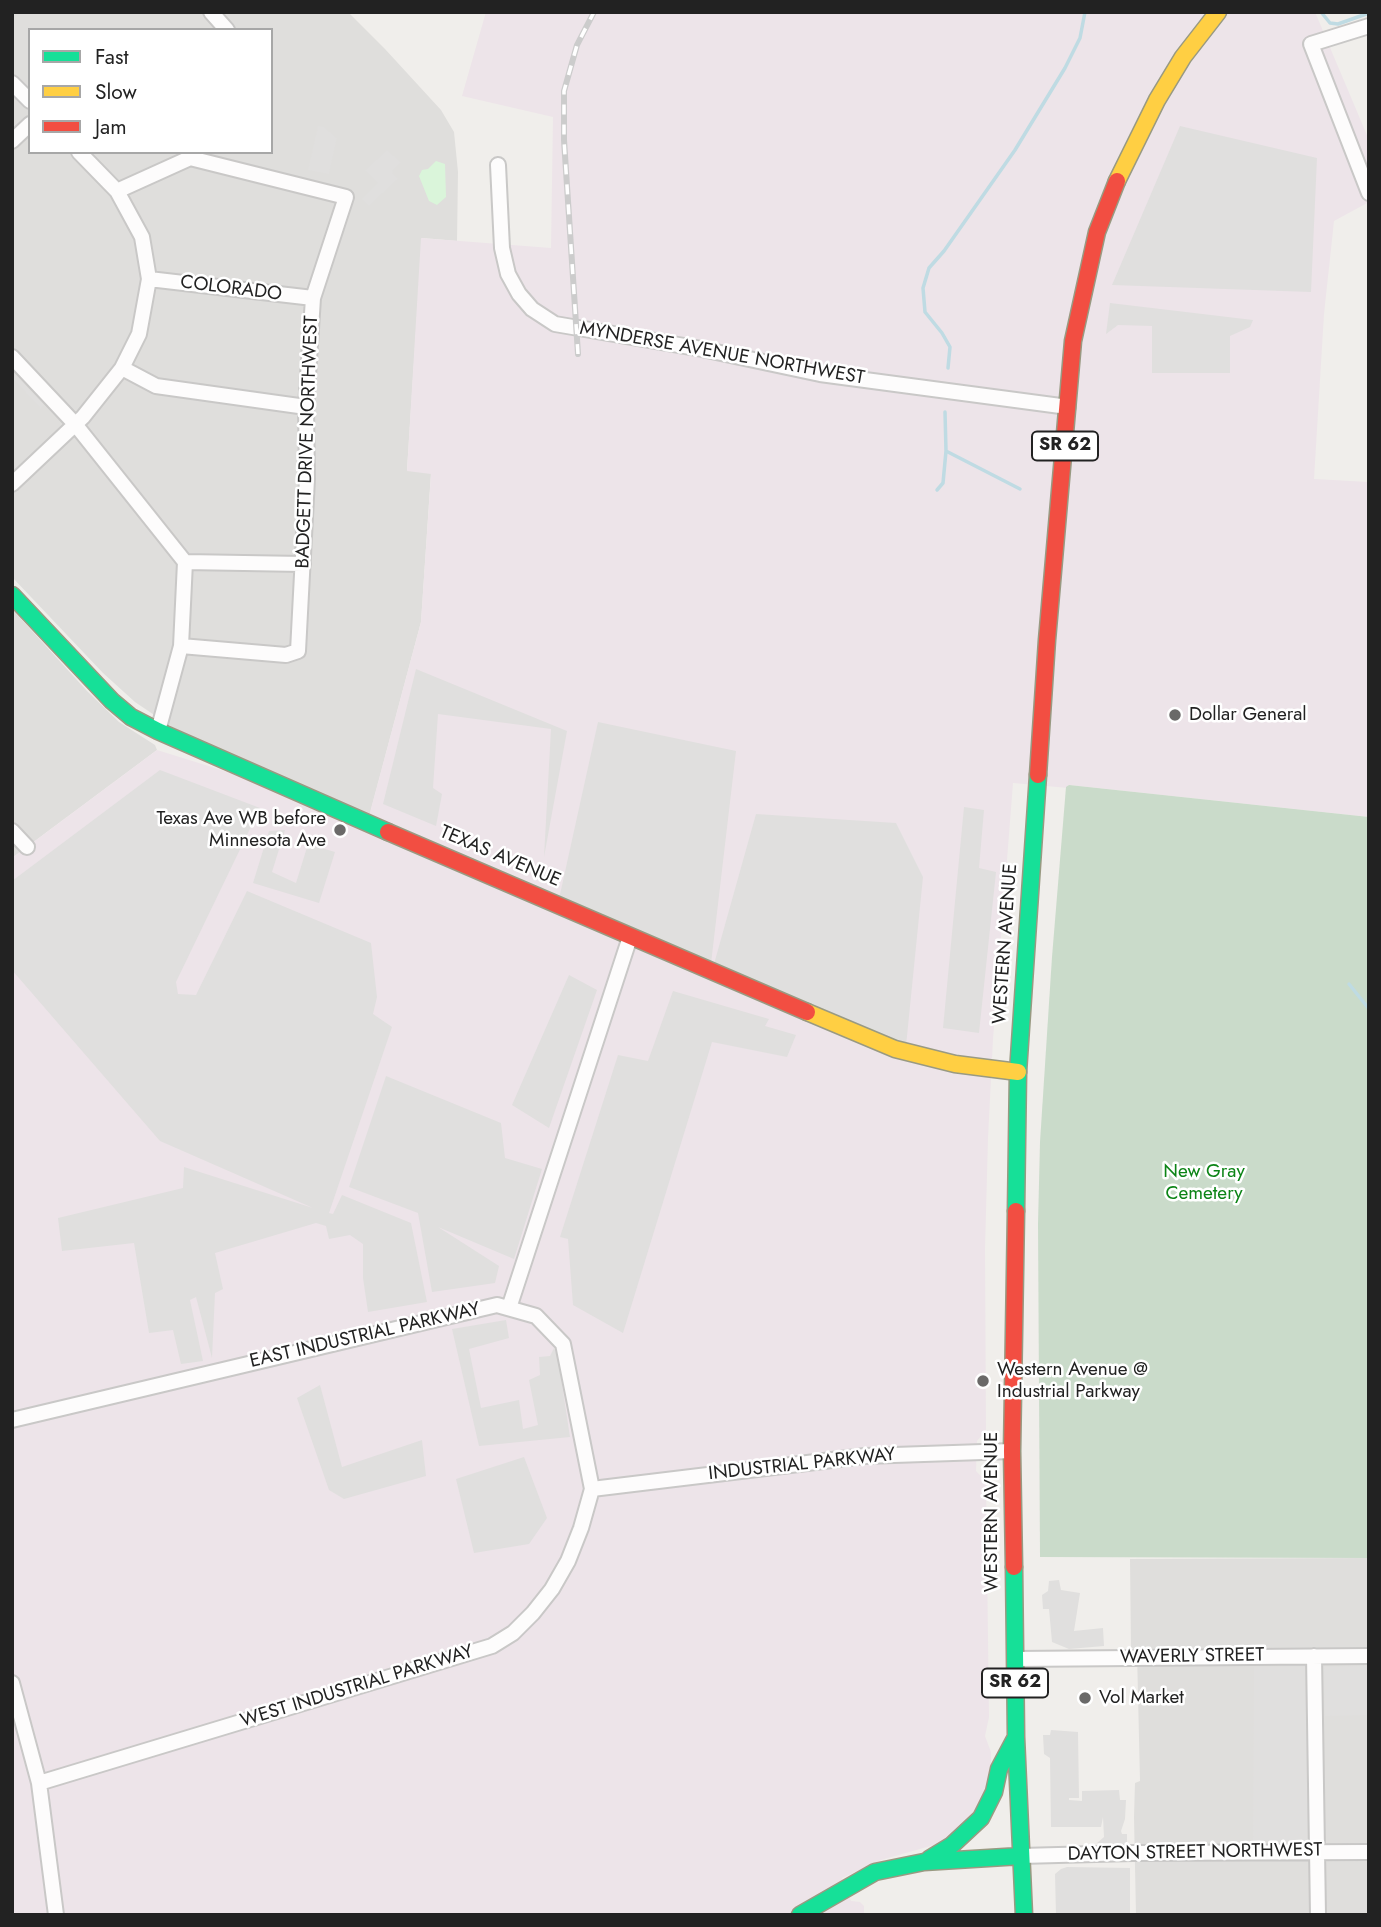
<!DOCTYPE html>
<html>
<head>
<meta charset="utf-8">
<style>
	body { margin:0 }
	#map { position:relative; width:1381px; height:1927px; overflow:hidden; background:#f0eeeb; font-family:Jost,sans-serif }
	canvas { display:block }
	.frame { position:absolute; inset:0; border:14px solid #222; pointer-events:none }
	.legend { position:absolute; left:28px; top:28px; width:245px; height:126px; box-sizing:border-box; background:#fff; border:2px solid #a7a7a7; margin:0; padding:9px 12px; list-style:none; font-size:21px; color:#222 }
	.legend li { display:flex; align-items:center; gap:14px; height:35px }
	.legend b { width:35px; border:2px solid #a7a7a7 }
</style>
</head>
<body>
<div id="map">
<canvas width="1381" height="1927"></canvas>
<div class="frame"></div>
<ul class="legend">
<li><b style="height:9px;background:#16e098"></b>Fast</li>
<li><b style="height:9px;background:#ffcf43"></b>Slow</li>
<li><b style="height:9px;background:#f24e42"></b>Jam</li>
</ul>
</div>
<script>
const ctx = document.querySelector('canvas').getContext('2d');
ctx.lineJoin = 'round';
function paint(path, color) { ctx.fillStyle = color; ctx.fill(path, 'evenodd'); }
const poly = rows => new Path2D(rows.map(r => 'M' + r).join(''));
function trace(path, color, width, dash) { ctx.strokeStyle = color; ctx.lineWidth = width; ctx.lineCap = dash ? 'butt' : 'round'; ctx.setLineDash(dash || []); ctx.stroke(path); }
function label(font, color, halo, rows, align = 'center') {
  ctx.font = font + ' Jost,sans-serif'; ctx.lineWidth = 5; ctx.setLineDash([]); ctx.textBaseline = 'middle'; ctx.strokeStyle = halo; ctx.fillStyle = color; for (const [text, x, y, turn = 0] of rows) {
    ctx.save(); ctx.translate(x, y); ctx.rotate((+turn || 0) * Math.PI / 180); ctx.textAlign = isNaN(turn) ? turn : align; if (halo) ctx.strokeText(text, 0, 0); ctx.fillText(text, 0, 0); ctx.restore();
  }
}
const residential = poly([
	[12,12,348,12,385,49,441,110,454,132,458,172,457,241,422,238,407,470,431,473,421,622,369,817,172,727,135,702,103,673,12,577],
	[30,30,271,30,271,152,30,152],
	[12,609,87,691,119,722,155,745,157,750,12,858],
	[1369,1558,1369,1915,1136,1915,1134,1817,1135,1783,1140,1781,1137,1652,1131,1647,1130,1559]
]);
const industrial = poly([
	[486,12,1315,12,1369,140,1369,202,1334,221,1324,314,1314,479,1369,482,1369,817,1069,785,1068,788,1013,783,993,1039,988,1138,985,1249,986,1430,977,1441,976,1471,986,1481,989,1717,985,1736,991,1752,991,1776,976,1814,941,1843,881,1860,842,1878,851,1901,860,1902,864,1906,864,1915,12,1915,12,858,157,750,369,816,421,622,431,474,407,471,421,238,551,248,553,117,462,96]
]);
const cemetery = poly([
	[1069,785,1369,817,1369,1558,1040,1557,1038,1224,1040,1142,1052,957,1066,787]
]);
const park = poly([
	[436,161,445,164,446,197,437,205,429,201,419,176,422,170,428,169]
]);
const parking = poly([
	[318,126,324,127,337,138,329,174,308,170],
	[1180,126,1317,158,1311,292,1112,285],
	[387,150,401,162,392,172,398,179,369,206,362,199,378,183,365,170],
	[1110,303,1253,320,1250,327,1230,336,1230,373,1152,373,1152,326,1118,325,1106,334],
	[12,371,44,405,41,409,12,378],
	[416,669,567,731,544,857,551,729,438,714,433,788,442,794,436,826,383,804],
	[598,722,736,751,710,972,559,899],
	[160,770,260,808,176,982,178,994,196,995,247,891,371,943,377,997,373,1014,392,1027,329,1213,333,1214,342,1195,411,1223,427,1302,368,1312,363,1278,363,1244,350,1235,329,1239,326,1226,316,1223,215,1253,223,1289,215,1293,212,1358,196,1297,190,1300,203,1361,181,1364,173,1330,149,1333,134,1243,62,1251,58,1218,183,1188,184,1167,313,1208,160,1141,12,970,12,881],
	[964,807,984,810,979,868,996,872,979,1033,943,1028],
	[756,814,896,823,923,877,906,1046,714,964],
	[285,830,272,872,296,883,308,844,335,852,319,903,253,883,269,831],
	[569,975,597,990,549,1128,512,1105],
	[673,991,769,1019,765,1026,796,1035,787,1057,712,1042,623,1333,573,1305,568,1239,560,1237,618,1055,648,1061],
	[386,1076,501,1123,505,1158,542,1169,514,1259,438,1227,499,1266,495,1283,432,1292,418,1213,349,1187],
	[506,1320,509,1338,469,1349,481,1408,519,1400,523,1429,538,1425,529,1380,540,1375,539,1357,550,1356,554,1348,558,1358,570,1437,479,1446,452,1329],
	[320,1385,342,1467,422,1440,426,1476,344,1499,329,1490,297,1398],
	[524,1457,547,1518,529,1544,474,1553,456,1479],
	[1059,1580,1061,1590,1080,1593,1074,1631,1103,1628,1104,1646,1069,1649,1052,1642,1049,1609,1043,1609,1042,1595,1048,1591,1049,1581],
	[1369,1666,1369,1715,1325,1716,1324,1667],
	[1254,1667,1307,1667,1307,1841,1253,1841],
	[1051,1730,1078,1732,1079,1798,1069,1798,1069,1800,1082,1801,1082,1791,1119,1790,1120,1800,1126,1800,1125,1819,1121,1831,1122,1834,1127,1834,1127,1846,1097,1843,1104,1837,1103,1817,1101,1827,1051,1827,1050,1758,1044,1754,1043,1735,1050,1735],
	[1067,1867,1130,1868,1130,1915,1056,1915,1055,1874,1061,1869]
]);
const stream = poly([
	[1321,12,1330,23,1338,24,1369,13],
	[948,368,950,347,942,333,925,312,923,288,929,268,944,251,1015,150,1065,68,1080,38,1085,12],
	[946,451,1020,489],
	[937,490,943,483,946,451,945,412],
	[1349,984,1369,1009]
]);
const street = poly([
	[211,12,227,30],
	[1369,26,1311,44,1369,193],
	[12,83,30,101],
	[12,141,30,124],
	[498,165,502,248,508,274,519,294,532,309,555,324,702,349,820,374,1068,407],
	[117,191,190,158,346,197,313,298,306,407,307,479,298,651,286,655,181,646],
	[149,279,313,298],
	[12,357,75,424,185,562,181,646,158,731],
	[122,368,156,386,306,407],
	[12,484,83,417,122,368,139,334,149,279,142,237,117,191,79,152],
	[185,562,303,564],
	[12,831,27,847],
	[509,1308,630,937],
	[12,1420,497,1305,536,1316,563,1344,592,1489,581,1528,568,1561,552,1589,533,1613,513,1633,492,1646,39,1783],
	[592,1489,865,1456,1012,1451],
	[1314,1656,1318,1915],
	[1015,1659,1369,1656],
	[12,1683,39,1783,56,1915],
	[1021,1856,1133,1853,1369,1852]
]);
const fast = poly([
	[12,595,112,701,131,717,158,731,388,832],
	[1016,1211,1018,1072,1038,775],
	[1014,1567,1016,1737,1024,1915],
	[929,1859,952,1845,981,1818,994,1792,999,1769,1016,1737],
	[800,1915,875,1872,924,1862,1021,1856]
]);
const slow = poly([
	[1117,181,1157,100,1183,57,1218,12],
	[807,1012,895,1049,955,1064,1018,1072]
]);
const jam = poly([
	[1038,775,1047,640,1073,341,1097,232,1117,181],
	[388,832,807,1012],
	[1014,1567,1012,1451,1016,1211]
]);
const rail = poly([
	[578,354,564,140,564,91,577,45,594,12]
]);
const markers = [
	[1175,715,7,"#6a6968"],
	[340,830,7,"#6a6968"],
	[983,1381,7,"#6a6968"],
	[1085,1698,7,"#6a6968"]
];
const shields = [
	[1065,446,66],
	[1015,1683,66]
];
const shieldNames = [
	["SR 62",1065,446],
	["SR 62",1015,1683]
];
const streetNames = [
	["COLORADO",231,289,7],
	["MYNDERSE AVENUE NORTHWEST",722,354,10],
	["BADGETT DRIVE NORTHWEST",308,442,-88],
	["TEXAS AVENUE",500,857,23],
	["WESTERN AVENUE",1006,944,-86],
	["EAST INDUSTRIAL PARKWAY",365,1336,-13],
	["INDUSTRIAL PARKWAY",802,1465,-6],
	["WESTERN AVENUE",992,1512,-90],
	["WAVERLY STREET",1192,1657,-1],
	["WEST INDUSTRIAL PARKWAY",357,1687,-17],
	["DAYTON STREET NORTHWEST",1195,1853,-1]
];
const poiNames = [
	["Dollar General",1189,715],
	["Texas Ave WB before",326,819,"right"],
	["Minnesota Ave",326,841,"right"],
	["Western Avenue @",997,1370],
	["Industrial Parkway",997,1392],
	["Vol Market",1099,1698]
];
const parkNames = [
	["New Gray",1204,1172],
	["Cemetery",1204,1194]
];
paint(residential, '#dfdedc');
paint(industrial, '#ede4e9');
paint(cemetery, '#cadbca');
paint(park, '#daf5da');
paint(parking, '#e0dfde');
trace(stream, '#bfdbe3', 3.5);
trace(street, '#c9c8c7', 18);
trace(fast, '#999a82', 19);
trace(slow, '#999a82', 19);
trace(jam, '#999a82', 19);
trace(street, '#fdfcfc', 14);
trace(fast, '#16e098', 16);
trace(slow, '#ffcf43', 16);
trace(jam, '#f24e42', 16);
trace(rail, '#ccc', 6);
trace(rail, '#fff', 3.5, [10]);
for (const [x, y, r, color] of markers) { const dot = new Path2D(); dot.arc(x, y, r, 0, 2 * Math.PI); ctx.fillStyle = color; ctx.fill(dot); trace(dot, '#fff', 2.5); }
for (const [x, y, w] of shields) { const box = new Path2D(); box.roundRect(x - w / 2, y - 14.5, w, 29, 5); ctx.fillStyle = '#fff'; ctx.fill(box); trace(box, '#222', 2); }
label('bold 18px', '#222', null, shieldNames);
label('19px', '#222', '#fff', streetNames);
label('19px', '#222', '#fff', poiNames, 'left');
label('19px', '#0c8416', '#fff', parkNames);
</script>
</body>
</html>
